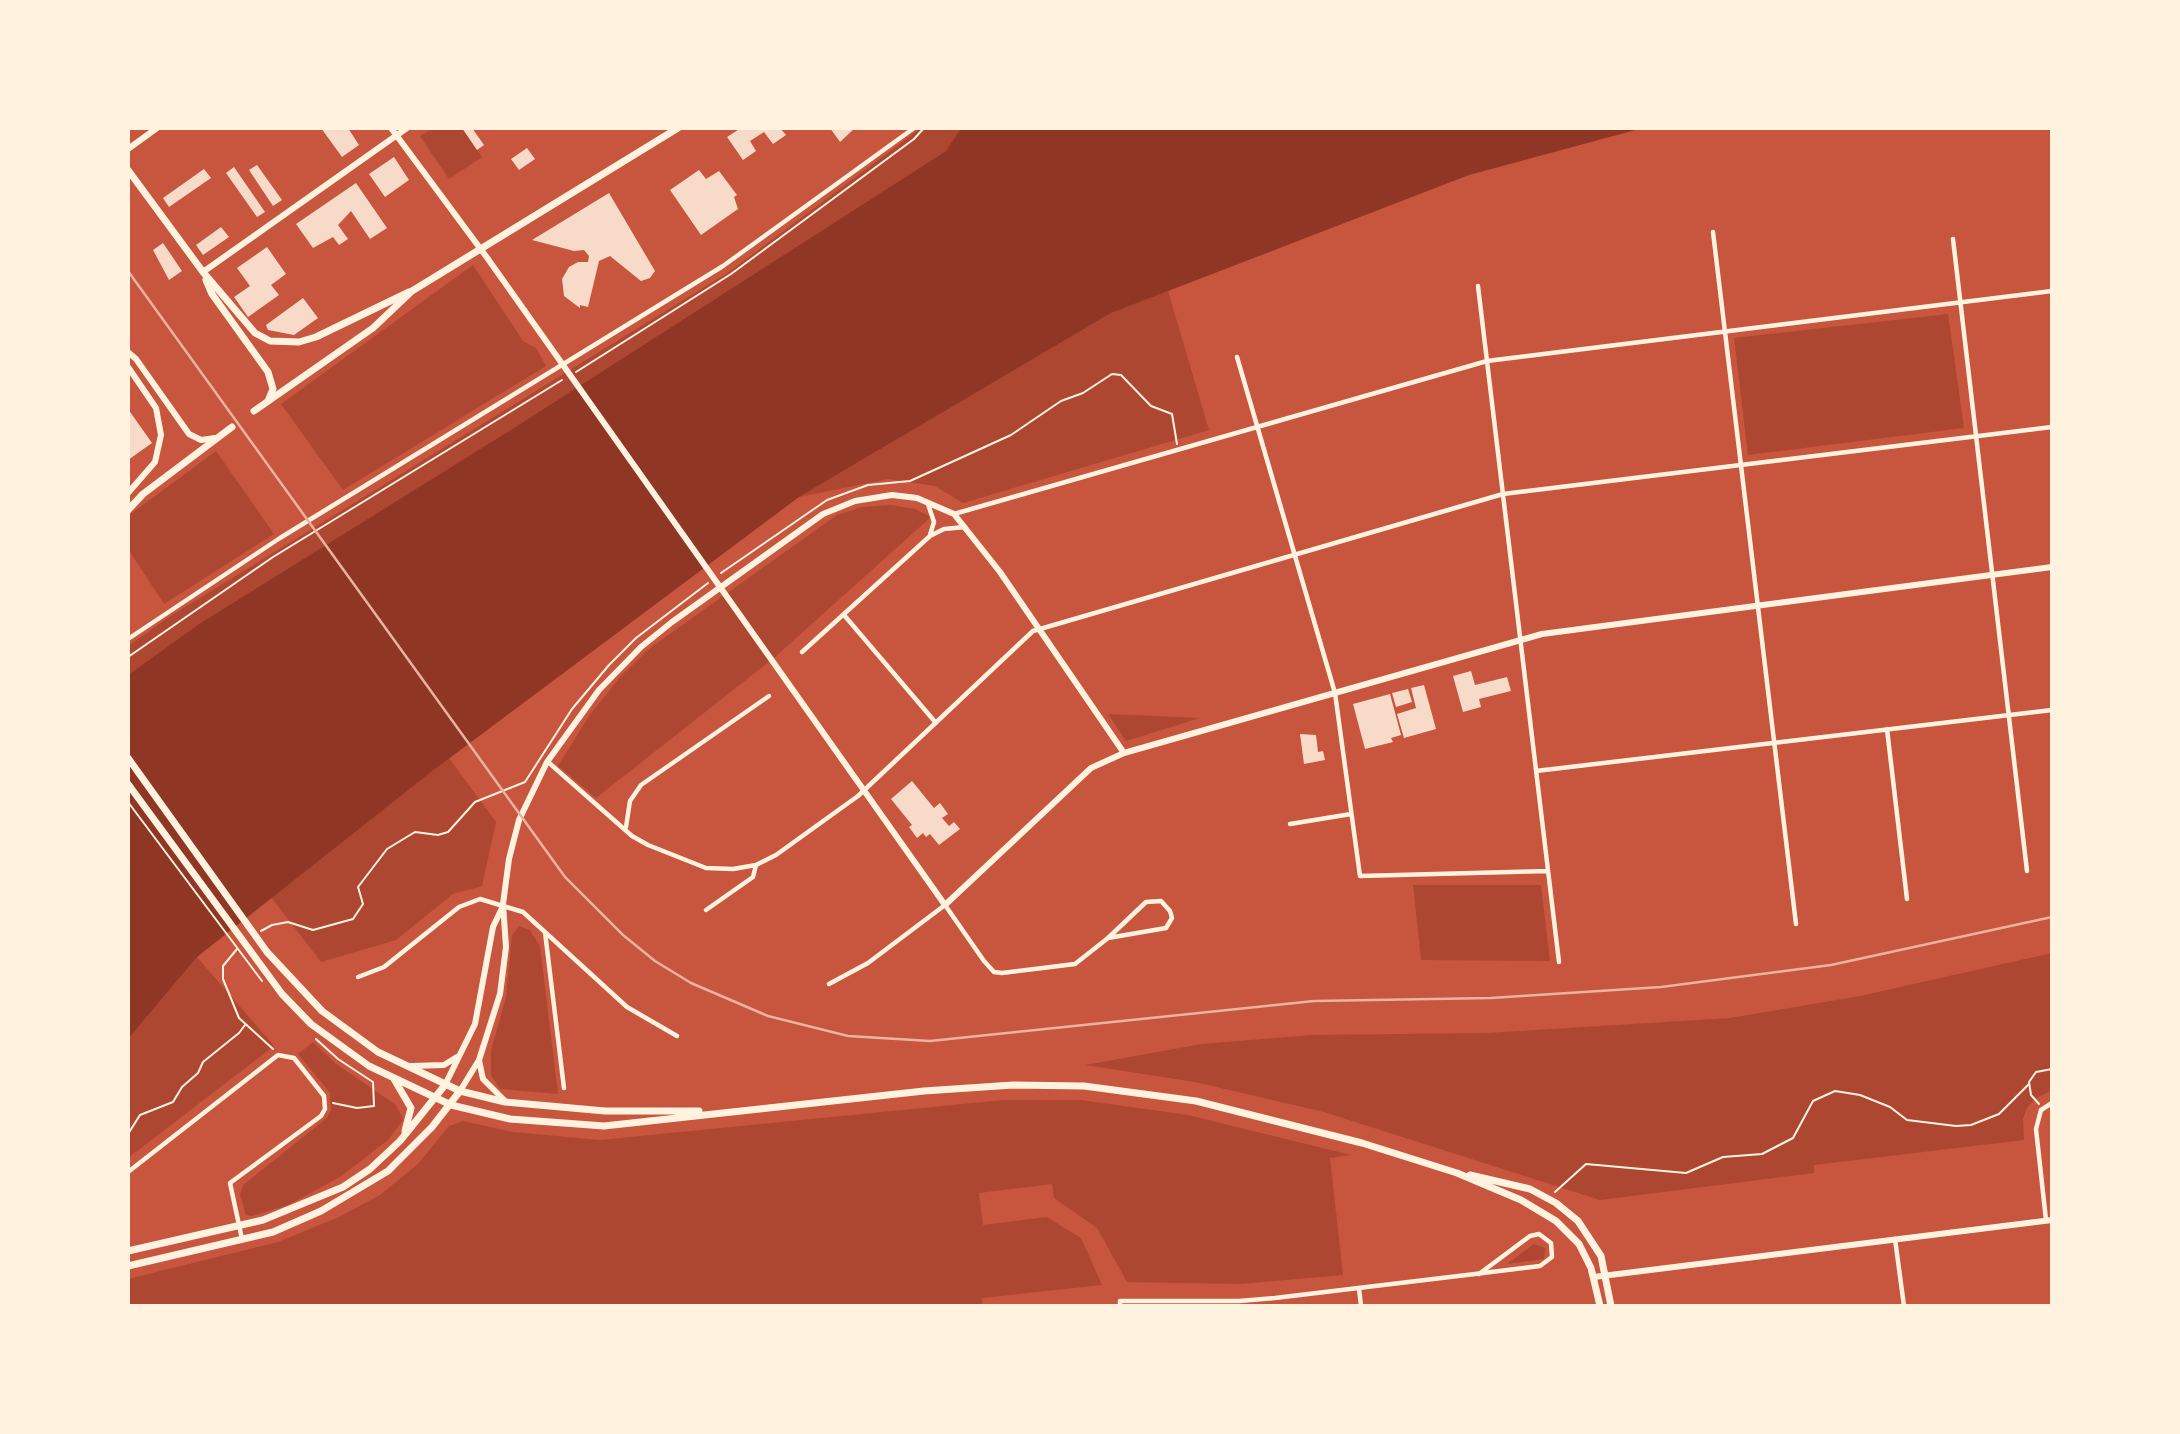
<!DOCTYPE html>
<html>
<head>
<meta charset="utf-8">
<style>
	body { margin:0 }
	#map { position:relative; width:2180px; height:1434px; overflow:hidden; background:#c8553d; font-family:"Titillium Web",sans-serif }
	canvas { display:block }
	.frame { position:absolute; inset:0; border:130px solid #fff3e0; pointer-events:none }
</style>
</head>
<body>
<div id="map">
<canvas width="2180" height="1434"></canvas>
<div class="frame"></div>
</div>
<script>
const ctx = document.querySelector('canvas').getContext('2d');
ctx.lineJoin = 'round';
function paint(path, color) { ctx.fillStyle = color; ctx.fill(path, 'evenodd'); }
const poly = rows => new Path2D(rows.map(r => 'M' + r).join(''));
function trace(path, color, width, dash) { ctx.strokeStyle = color; ctx.lineWidth = width; ctx.lineCap = dash ? 'butt' : 'round'; ctx.setLineDash(dash || []); ctx.stroke(path); }
const green = poly([
	[433,128,462,128,482,157,449,179,420,136],
	[921,128,961,128,946,151,517,426,199,624,128,675,128,646,169,617,729,272],
	[473,265,523,341,536,348,546,366,343,490,281,404],
	[1168,291,1209,430,963,503,935,486,888,479,799,497,1111,313],
	[1948,314,1964,428,1748,455,1734,338],
	[216,451,274,534,164,604,128,549,128,516],
	[890,505,915,509,931,517,775,657,596,798,558,766,589,716,621,676,650,648,837,515,862,507],
	[1108,714,1200,718,1126,741],
	[449,758,496,822,482,886,453,894,396,940,321,962,271,897],
	[1413,885,1541,885,1550,961,1421,960],
	[519,926,530,930,540,946,558,1094,500,1089,491,1075,491,1051,506,997,512,935],
	[2052,953,2052,1090,2035,1099,2027,1108,2023,1119,2024,1140,1814,1165,1814,1173,1600,1200,1324,1112,1195,1082,1085,1065,1202,1044,1312,1035,1487,1033,1730,1018,1860,996],
	[197,957,274,1046,128,1158,128,1039],
	[313,1042,335,1063,396,1105,403,1120,388,1140,340,1177,288,1205,252,1216,246,1215,240,1195,243,1185,327,1118,331,1110,330,1093,298,1054],
	[1003,1100,1081,1100,1188,1115,1351,1155,1330,1158,1343,1275,1240,1284,1127,1282,1097,1228,1054,1198,1052,1184,979,1193,983,1225,1047,1217,1081,1238,1102,1285,982,1298,982,1306,128,1306,128,1279,278,1242,339,1217,380,1195,418,1164,449,1126,463,1121,513,1132,600,1140],
	[1534,1244,1545,1248,1544,1259,1507,1264]
]);
const water = poly([
	[961,128,1643,128,1469,175,1111,313,799,497,431,772,197,957,128,1039,128,675,199,624,517,426,946,151]
]);
const building = poly([
	[321,128,348,128,359,145,342,157],
	[462,128,472,128,484,145,477,150],
	[741,128,780,128,786,135,773,144,764,132,750,141,756,151,743,160,727,137],
	[830,128,855,128,840,142],
	[527,148,535,159,519,170,511,159],
	[394,157,409,180,385,197,369,174],
	[257,165,282,200,273,206,249,170],
	[234,167,265,212,257,217,226,173],
	[204,169,211,178,169,207,163,198],
	[699,170,706,179,719,171,737,195,734,197,738,209,701,235,670,190],
	[356,183,387,228,370,239,351,211,338,225,348,239,339,245,333,237,313,248,296,224],
	[609,193,655,271,650,278,641,281,610,256,599,261,588,307,580,305,580,308,564,296,562,279,569,267,578,262,588,262,589,256,584,250,574,251,532,240],
	[221,227,229,237,203,255,196,245],
	[163,243,182,271,169,280,153,250],
	[267,247,286,274,271,285,279,295,248,317,234,297,250,286,237,268],
	[303,298,318,318,294,335,268,330,266,325],
	[128,409,152,443,128,460],
	[1471,671,1475,685,1507,677,1511,691,1479,699,1481,707,1463,712,1453,676],
	[1424,685,1436,729,1404,738,1397,714,1416,708,1411,688],
	[1408,689,1412,702,1396,707,1392,693],
	[1390,694,1401,735,1391,738,1393,742,1365,749,1353,704],
	[1300,734,1316,735,1318,752,1323,751,1325,760,1304,764],
	[912,781,934,808,940,803,948,814,942,818,949,826,954,822,960,829,939,845,930,834,926,837,923,833,917,838,909,827,912,825,891,799]
]);
const path = poly([
	[576,372,731,274,914,139,924,128],
	[721,573,827,500,868,485,910,481,1011,435,1061,401,1083,393,1112,374,1121,375,1151,406,1172,414,1177,444],
	[128,657,273,557,562,380],
	[128,802,262,981],
	[261,931,272,925,288,922,313,930,353,919,363,904,358,887,387,849,415,832,438,835,448,832,475,802,525,782,572,709,609,665,636,638,708,583],
	[237,949,223,966,223,979,239,1018,273,1049],
	[316,1039,338,1059,373,1082,374,1106,357,1108,333,1103],
	[2039,1104,2031,1095,2029,1082,2036,1072,2052,1069],
	[128,1134,140,1115,173,1102,182,1087,198,1073,203,1062,239,1033,245,1025],
	[1555,1192,1586,1164,1686,1173,1723,1157,1762,1154,1793,1138,1813,1101,1835,1091,1860,1095,1890,1107,1907,1120,1956,1126,1971,1125,1999,1114,2029,1084]
]);
const minor = poly([
	[1713,232,1796,924],
	[1953,239,2027,871],
	[1478,286,1559,962],
	[1237,357,1335,693,1360,876,1548,871],
	[928,504,934,522,930,535],
	[954,514,1487,361,2052,291],
	[844,615,936,723],
	[128,639,280,538,723,266,914,128],
	[802,652,930,536,944,529,965,527],
	[1887,729,1907,899],
	[548,762,632,836,648,845,706,868,733,869,756,865],
	[1536,771,2052,710],
	[1290,824,1351,814],
	[626,827,630,801,641,785,769,696],
	[706,910,753,877,756,865,776,855,858,796,1033,631,1040,629,1503,494,2052,427],
	[545,932,564,1088],
	[358,977,384,967,459,907,480,899,523,912,627,1007,677,1036],
	[829,984,868,963,945,905,984,961,994,972,1002,973,1075,964,1108,938,1166,928,1172,918,1170,911,1161,901,1146,902,1108,938],
	[128,1172,278,1055,294,1058,324,1096,325,1109,321,1116,230,1183,242,1239],
	[2046,1220,2036,1129,2041,1110,2052,1103],
	[1895,1239,1904,1306],
	[1359,1288,1361,1306],
	[1120,1306,1120,1301,1239,1301,1275,1298,1475,1274,1540,1266,1552,1257,1551,1243,1539,1234,1530,1236,1479,1274]
]);
const tertiary = poly([
	[391,128,488,259,945,905,1091,768,1124,753,1542,634,2052,567],
	[128,149,157,128],
	[203,272,407,128],
	[128,352,136,359,189,434,201,440,215,438],
	[128,367,156,408,161,435,155,462,128,493],
	[479,1060,483,1079,505,1101],
	[411,1066,444,1065,457,1057],
	[445,1085,475,1024,493,927,503,906],
	[460,1091,479,1060,500,994,506,947,503,904,509,859,519,820,547,762,599,690,641,647,672,622,823,514,855,501,892,495,917,498,954,514,1000,572,1124,753],
	[1594,1277,2052,1220]
]);
const secondary = poly([
	[128,170,203,272,255,333,270,341,299,342,316,337,409,292],
	[206,280,212,294,268,372,273,389,268,401],
	[128,758,267,952,322,1011,378,1052,460,1091,505,1102,605,1111,699,1111],
	[128,784,282,994,311,1024,369,1066,451,1105,510,1119,604,1126,924,1091,1013,1085,1084,1086,1196,1101,1362,1143,1457,1173,1521,1200,1556,1221,1579,1244,1591,1268,1600,1306],
	[394,1079,411,1108,405,1131],
	[1470,1175,1530,1189,1556,1203,1578,1221,1601,1256,1611,1306],
	[128,1251,263,1220,343,1187,370,1169,400,1141,445,1085],
	[128,1266,273,1232,321,1211,388,1171,432,1127,460,1091]
]);
const primary = poly([
	[254,411,373,328,412,291,678,128],
	[128,510,143,494,232,427]
]);
const rail = poly([
	[128,271,565,877,623,935,655,961,691,983,768,1016,848,1036,930,1041,1314,1001,1491,998,1661,987,1831,965,2052,917]
]);
paint(green, '#ae4732');
paint(water, '#8f3625');
paint(building, '#f7dbc8');
trace(path, '#fff3e0', 2);
trace(minor, '#fff3e0', 4.5);
trace(tertiary, '#fff3e0', 6);
trace(secondary, '#fff3e0', 7);
trace(primary, '#fff3e0', 7);
trace(rail, '#e9b49f', 2.5);
</script>
</body>
</html>
